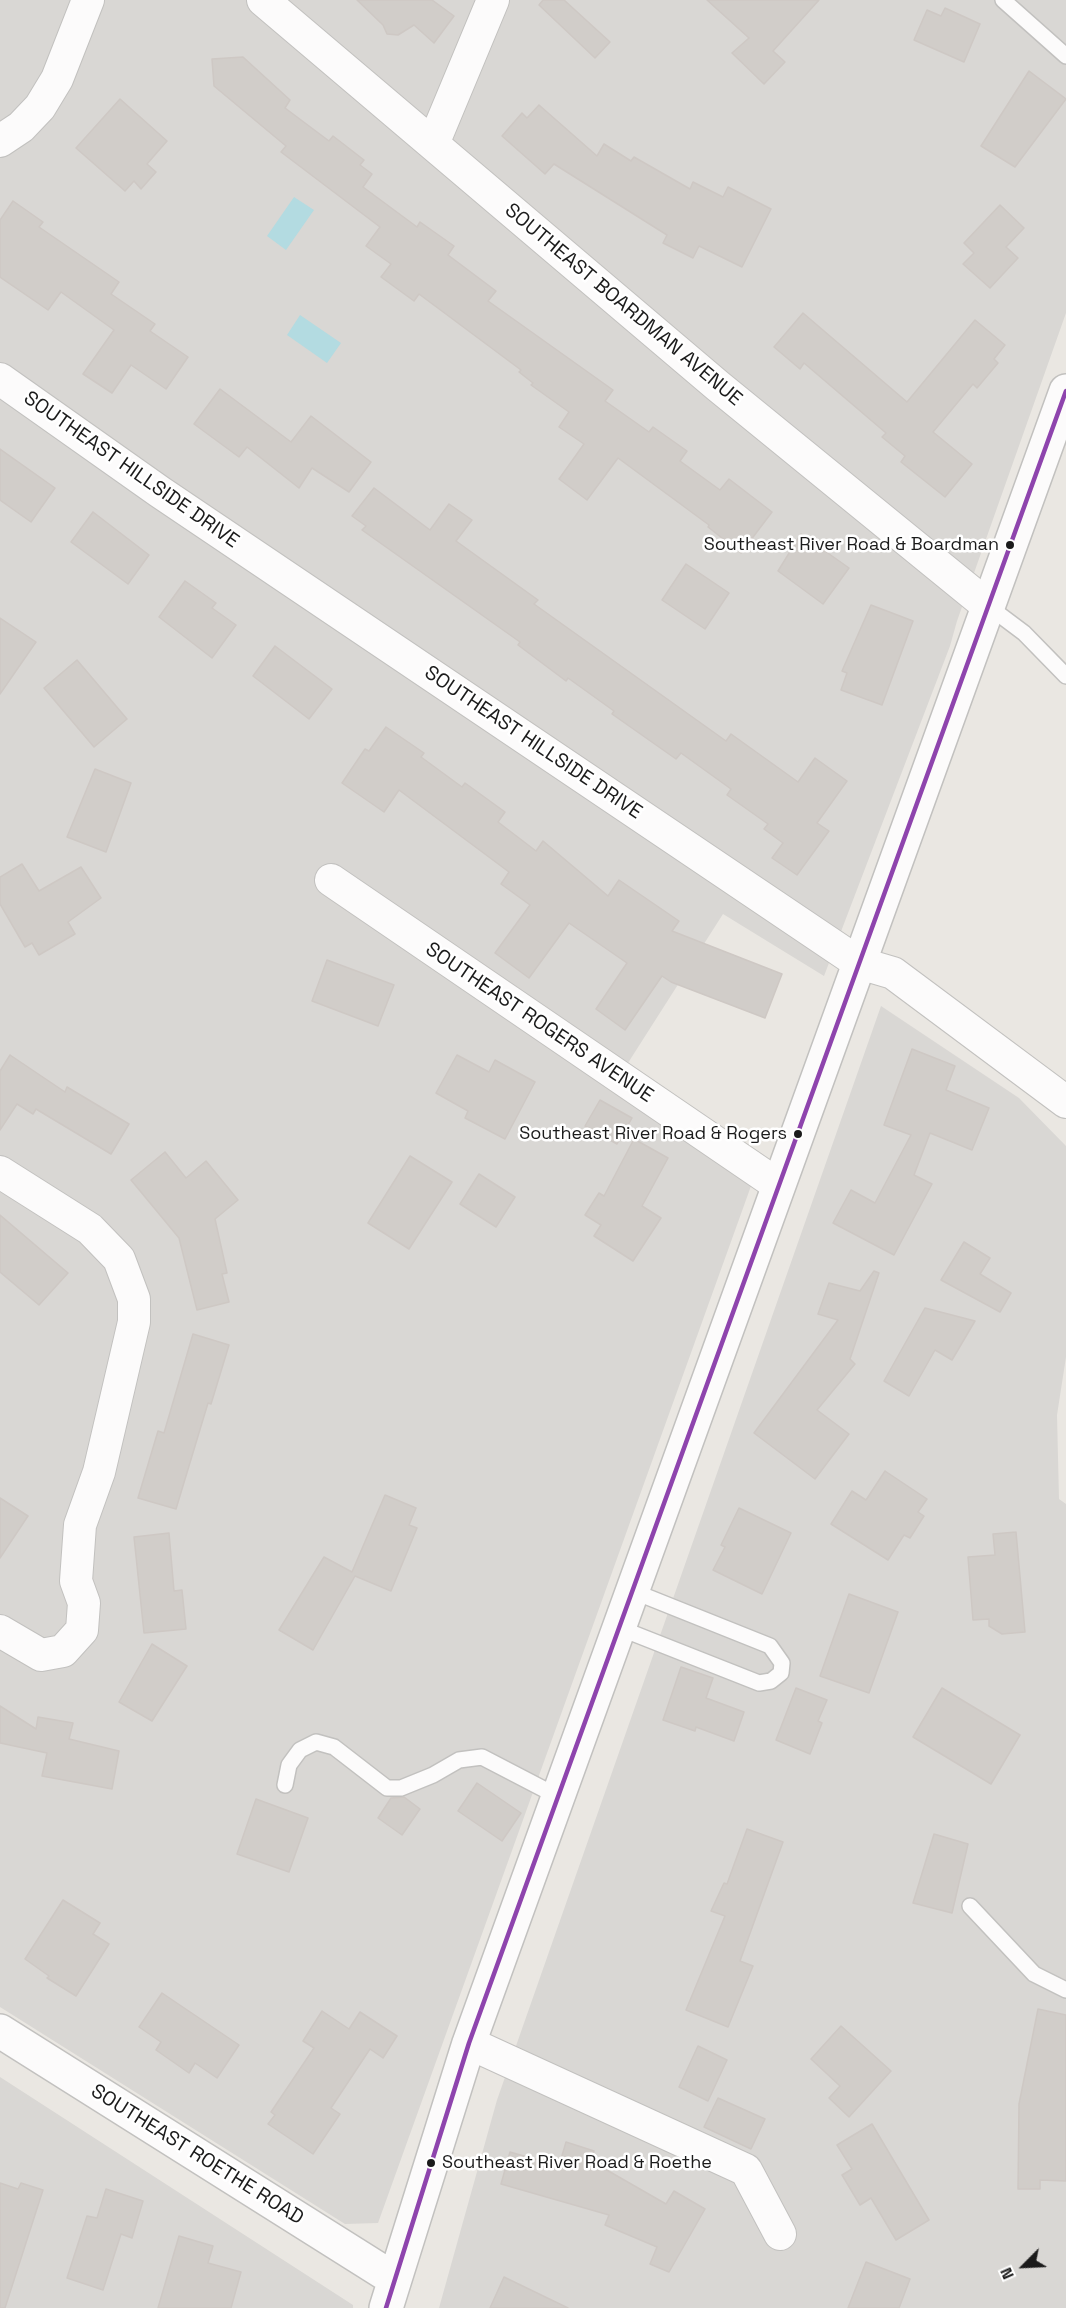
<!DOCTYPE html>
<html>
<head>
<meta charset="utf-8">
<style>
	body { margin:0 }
	#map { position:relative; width:1066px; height:2308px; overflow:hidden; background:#eae7e2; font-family:"Space Grotesk",sans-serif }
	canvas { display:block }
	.north { position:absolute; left:994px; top:2236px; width:60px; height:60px; -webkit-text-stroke:4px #fff; paint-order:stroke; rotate:246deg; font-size:16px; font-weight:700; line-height:24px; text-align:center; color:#1b1b1b }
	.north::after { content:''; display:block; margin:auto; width:21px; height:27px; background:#1b1b1b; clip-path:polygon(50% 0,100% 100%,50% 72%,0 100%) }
</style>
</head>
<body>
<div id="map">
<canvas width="1066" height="2308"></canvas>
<div class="north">N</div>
</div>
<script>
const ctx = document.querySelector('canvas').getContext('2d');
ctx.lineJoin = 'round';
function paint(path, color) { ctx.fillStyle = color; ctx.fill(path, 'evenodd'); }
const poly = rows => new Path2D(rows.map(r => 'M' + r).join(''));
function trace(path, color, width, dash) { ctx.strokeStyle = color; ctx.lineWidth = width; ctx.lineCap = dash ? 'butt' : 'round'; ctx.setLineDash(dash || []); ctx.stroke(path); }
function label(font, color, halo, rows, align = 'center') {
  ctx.font = font + ' "Space Grotesk",sans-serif'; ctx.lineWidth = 5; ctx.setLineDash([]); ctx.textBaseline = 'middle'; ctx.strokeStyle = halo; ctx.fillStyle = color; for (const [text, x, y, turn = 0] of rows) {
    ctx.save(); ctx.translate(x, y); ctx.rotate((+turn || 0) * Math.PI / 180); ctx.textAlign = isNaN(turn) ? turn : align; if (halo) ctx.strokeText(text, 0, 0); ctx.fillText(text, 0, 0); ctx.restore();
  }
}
const residential = poly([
	[0,0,1066,0,1066,313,957,621,950,646,824,976,723,914,612,1088,751,1186,378,2223,345,2224,0,2007],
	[881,1006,1019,1098,1066,1146,1066,1357,1057,1415,1059,1499,1066,1504,1066,2308,439,2308,497,2100],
	[0,2077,353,2305,353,2308,0,2308]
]);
const water = poly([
	[294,197,314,210,286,250,267,236],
	[300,315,341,343,327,363,287,335]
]);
const building = poly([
	[357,0,432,0,454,16,434,43,414,25,398,35,387,34,383,25,357,0],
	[543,0,564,0,610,42,595,58,539,5,543,0],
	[707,0,819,0,773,51,785,62,764,84,732,53,749,38,707,0],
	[945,8,980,24,964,62,914,40,927,10,941,16,945,8],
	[243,57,290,100,285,108,329,141,333,136,364,160,360,165,372,174,363,187,417,227,420,222,454,246,448,255,496,291,488,301,613,390,605,401,649,432,653,427,687,451,680,461,720,490,729,479,772,512,741,553,708,527,709,525,618,458,587,500,559,479,584,444,559,427,569,412,531,385,533,383,519,372,521,370,419,294,414,301,381,277,391,264,366,246,380,227,281,152,286,146,214,86,212,59,243,57],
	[1029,71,1066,99,1015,167,981,146,1029,71],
	[120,99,167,141,147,164,156,172,141,189,134,181,125,191,76,148,120,99],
	[539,105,597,156,604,144,631,161,634,157,690,189,693,182,723,197,728,187,771,209,742,267,699,246,693,258,663,243,667,235,554,164,545,174,502,136,522,113,527,118,539,105],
	[13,201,43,222,39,227,119,282,111,294,155,324,150,331,188,357,166,389,131,365,112,393,83,374,114,330,61,292,48,310,0,277,0,220,13,201],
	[1000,205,1024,228,1006,247,1018,258,990,288,963,264,974,253,964,243,1000,205],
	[803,313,907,402,975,320,1005,345,994,359,998,363,977,388,973,384,933,432,972,464,945,497,901,462,905,456,882,437,886,433,804,363,800,369,774,347,803,313],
	[220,389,291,442,311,416,371,462,349,492,312,468,299,488,247,447,239,457,194,424,220,389],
	[0,449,55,488,31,522,0,500,0,449],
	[374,488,430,530,449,504,472,520,456,541,538,600,534,604,726,741,731,734,798,782,815,758,847,781,817,823,829,831,797,875,772,858,783,843,764,829,768,824,727,795,731,789,681,753,676,759,612,714,614,711,568,678,566,681,518,645,520,642,362,530,366,526,352,516,374,488],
	[93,512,149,555,128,584,71,542,93,512],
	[801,534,849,568,823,604,778,571,801,534],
	[686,564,729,593,705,629,662,600,686,564],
	[185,581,216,603,212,608,236,625,212,658,159,617,185,581],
	[871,605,913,621,882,705,841,690,847,673,842,671,871,605],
	[0,618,36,642,0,694,0,618],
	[275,646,332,689,309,719,253,676,275,646],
	[77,660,127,719,94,747,44,688,77,660],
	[386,727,424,753,421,757,462,787,465,783,505,812,498,822,536,851,543,841,608,896,619,880,679,921,672,931,782,974,765,1018,671,982,662,976,625,1030,596,1009,627,963,569,923,529,978,495,953,530,905,501,884,509,872,399,790,384,812,342,783,365,749,369,751,386,727],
	[95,769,131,783,106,852,67,837,95,769],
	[22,864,39,891,81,867,101,898,68,922,75,934,39,955,32,943,25,947,0,904,0,877,22,864],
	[327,960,394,985,378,1026,312,1001,327,960],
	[912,1049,955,1066,946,1090,989,1108,972,1150,930,1133,914,1175,932,1184,894,1255,833,1223,851,1190,875,1203,911,1135,884,1125,912,1049],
	[10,1055,65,1092,67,1087,129,1124,111,1154,36,1109,33,1114,17,1104,0,1130,0,1071,10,1055],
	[457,1055,489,1072,495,1060,535,1082,505,1139,465,1118,468,1111,436,1093,457,1055],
	[600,1100,632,1118,617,1144,585,1126,600,1100],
	[634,1139,668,1158,642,1206,661,1218,633,1261,594,1236,601,1225,585,1215,599,1193,604,1196,634,1139],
	[165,1152,186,1178,206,1161,238,1200,215,1219,227,1273,222,1274,229,1302,197,1310,179,1238,131,1180,165,1152],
	[410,1156,452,1182,409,1249,368,1223,410,1156],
	[479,1174,515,1197,496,1227,460,1204,479,1174],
	[0,1215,68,1273,39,1305,0,1272,0,1215],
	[964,1242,990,1258,980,1274,1011,1293,1000,1312,941,1280,964,1242],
	[874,1271,879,1273,850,1359,855,1364,817,1410,849,1434,815,1479,754,1433,838,1320,818,1314,829,1283,860,1291,874,1271],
	[925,1308,975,1321,952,1360,935,1350,909,1396,884,1381,925,1308],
	[193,1334,229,1345,211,1404,208,1403,176,1509,138,1498,158,1431,164,1433,193,1334],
	[885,1471,927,1499,918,1512,924,1516,910,1538,904,1535,888,1560,831,1524,852,1491,866,1500,885,1471],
	[385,1495,416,1508,409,1525,417,1528,391,1591,355,1576,313,1650,279,1630,324,1557,352,1572,385,1495],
	[0,1498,28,1516,0,1558,0,1498],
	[739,1508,791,1533,762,1594,713,1570,725,1547,721,1545,739,1508],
	[1016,1532,1025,1632,1002,1634,989,1626,989,1619,973,1620,968,1557,995,1555,993,1534,1016,1532],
	[169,1533,174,1591,182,1590,186,1629,144,1633,134,1537,169,1533],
	[849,1594,898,1612,869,1693,820,1676,849,1594],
	[152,1644,187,1666,152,1721,119,1702,152,1644],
	[681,1667,713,1678,706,1698,744,1712,734,1741,696,1727,695,1731,663,1720,681,1667],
	[796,1688,827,1700,818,1721,822,1723,810,1754,776,1740,796,1688],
	[942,1688,1020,1735,991,1784,913,1737,942,1688],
	[0,1706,36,1729,38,1717,73,1723,69,1739,119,1751,112,1789,42,1776,47,1753,0,1743,0,1706],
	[477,1783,521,1813,502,1841,458,1811,477,1783],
	[404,1797,420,1809,402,1835,378,1818,391,1798,404,1797],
	[256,1799,308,1818,289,1872,237,1854,256,1799],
	[747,1829,783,1842,740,1961,753,1966,728,2027,686,2010,725,1916,711,1911,724,1883,727,1884,747,1829],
	[934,1834,968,1844,952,1913,913,1903,934,1834],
	[63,1900,100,1923,93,1934,109,1944,76,1996,47,1978,49,1976,25,1959,63,1900],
	[162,1993,239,2045,217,2078,195,2063,189,2073,156,2050,161,2042,139,2027,162,1993],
	[1038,2009,1066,2015,1066,2181,1040,2180,1040,2189,1018,2189,1019,2104,1038,2009],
	[322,2011,349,2029,360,2012,397,2036,383,2058,370,2049,331,2108,340,2114,313,2154,268,2124,275,2115,271,2112,314,2048,303,2041,322,2011],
	[841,2026,891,2071,849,2117,829,2098,840,2086,811,2059,841,2026],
	[698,2046,727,2060,708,2101,679,2087,698,2046],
	[718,2098,765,2119,751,2149,704,2127,718,2098],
	[872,2124,929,2220,896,2240,871,2198,860,2205,842,2175,852,2169,837,2145,872,2124],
	[566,2142,594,2151,591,2161,666,2204,674,2191,705,2209,669,2272,650,2264,657,2247,605,2225,609,2215,501,2184,510,2152,559,2166,566,2142],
	[0,2183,18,2189,21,2183,43,2190,5,2308,0,2308,0,2183],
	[106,2189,143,2201,132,2238,121,2234,103,2290,67,2278,87,2216,97,2218,106,2189],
	[179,2236,213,2246,208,2263,241,2272,231,2308,158,2308,179,2236],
	[866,2262,910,2279,899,2308,848,2308,866,2262],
	[504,2277,568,2308,490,2308,504,2277]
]);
const service = poly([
	[1003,0,1066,56],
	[988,606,1024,633,1066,676],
	[617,1627,759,1683,771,1681,781,1673,782,1663,770,1646,630,1590],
	[285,1785,289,1765,300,1750,316,1742,334,1747,387,1788,401,1788,433,1775,459,1760,482,1757,557,1796],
	[970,1906,1034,1974,1066,1990]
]);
const minor = poly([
	[263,0,718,386,988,606],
	[0,141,21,127,40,107,57,79,88,0],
	[433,144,493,0],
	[0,379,160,492,859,963,893,973,1066,1102],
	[331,880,778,1185],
	[0,1172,90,1229,119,1259,134,1299,134,1322,99,1472,80,1525,76,1581,84,1603,82,1630,63,1651,41,1655,0,1631],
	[469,2043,746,2170,780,2234]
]);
const tertiary = poly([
	[0,2031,394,2279],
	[386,2308,469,2043,1066,391]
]);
const bus1 = poly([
	[386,2308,469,2043,1066,391]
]);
const markers = [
	[1010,545,5,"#1b1b1b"],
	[798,1134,5,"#1b1b1b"],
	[431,2163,5,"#1b1b1b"]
];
const busNames = [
	["Southeast River Road & Boardman",999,545],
	["Southeast River Road & Rogers",787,1134],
	["Southeast River Road & Roethe",442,2163,"left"]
];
const streetNames = [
	["SOUTHEAST BOARDMAN AVENUE",623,305,40],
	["SOUTHEAST HILLSIDE DRIVE",131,470,35],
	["SOUTHEAST HILLSIDE DRIVE",533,743,34],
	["SOUTHEAST ROGERS AVENUE",539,1023,34],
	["SOUTHEAST ROETHE ROAD",197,2155,32]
];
paint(residential, '#d9d7d4');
paint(water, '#b3dbe1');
paint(building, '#d1cdc9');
trace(building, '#cec8c4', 1.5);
trace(service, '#c2c1bf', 18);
trace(minor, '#c2c1bf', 34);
trace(tertiary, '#c2c1bf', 36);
trace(service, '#fcfbfb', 15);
trace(minor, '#fcfbfb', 32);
trace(tertiary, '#fcfbfb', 33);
trace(bus1, '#8e44ad', 4.5);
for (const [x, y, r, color] of markers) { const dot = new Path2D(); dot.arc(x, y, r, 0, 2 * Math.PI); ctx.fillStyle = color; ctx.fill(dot); trace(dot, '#fff', 2); }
label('18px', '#1b1b1b', '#fff', busNames, 'right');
label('20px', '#1b1b1b', '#fff', streetNames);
</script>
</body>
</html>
